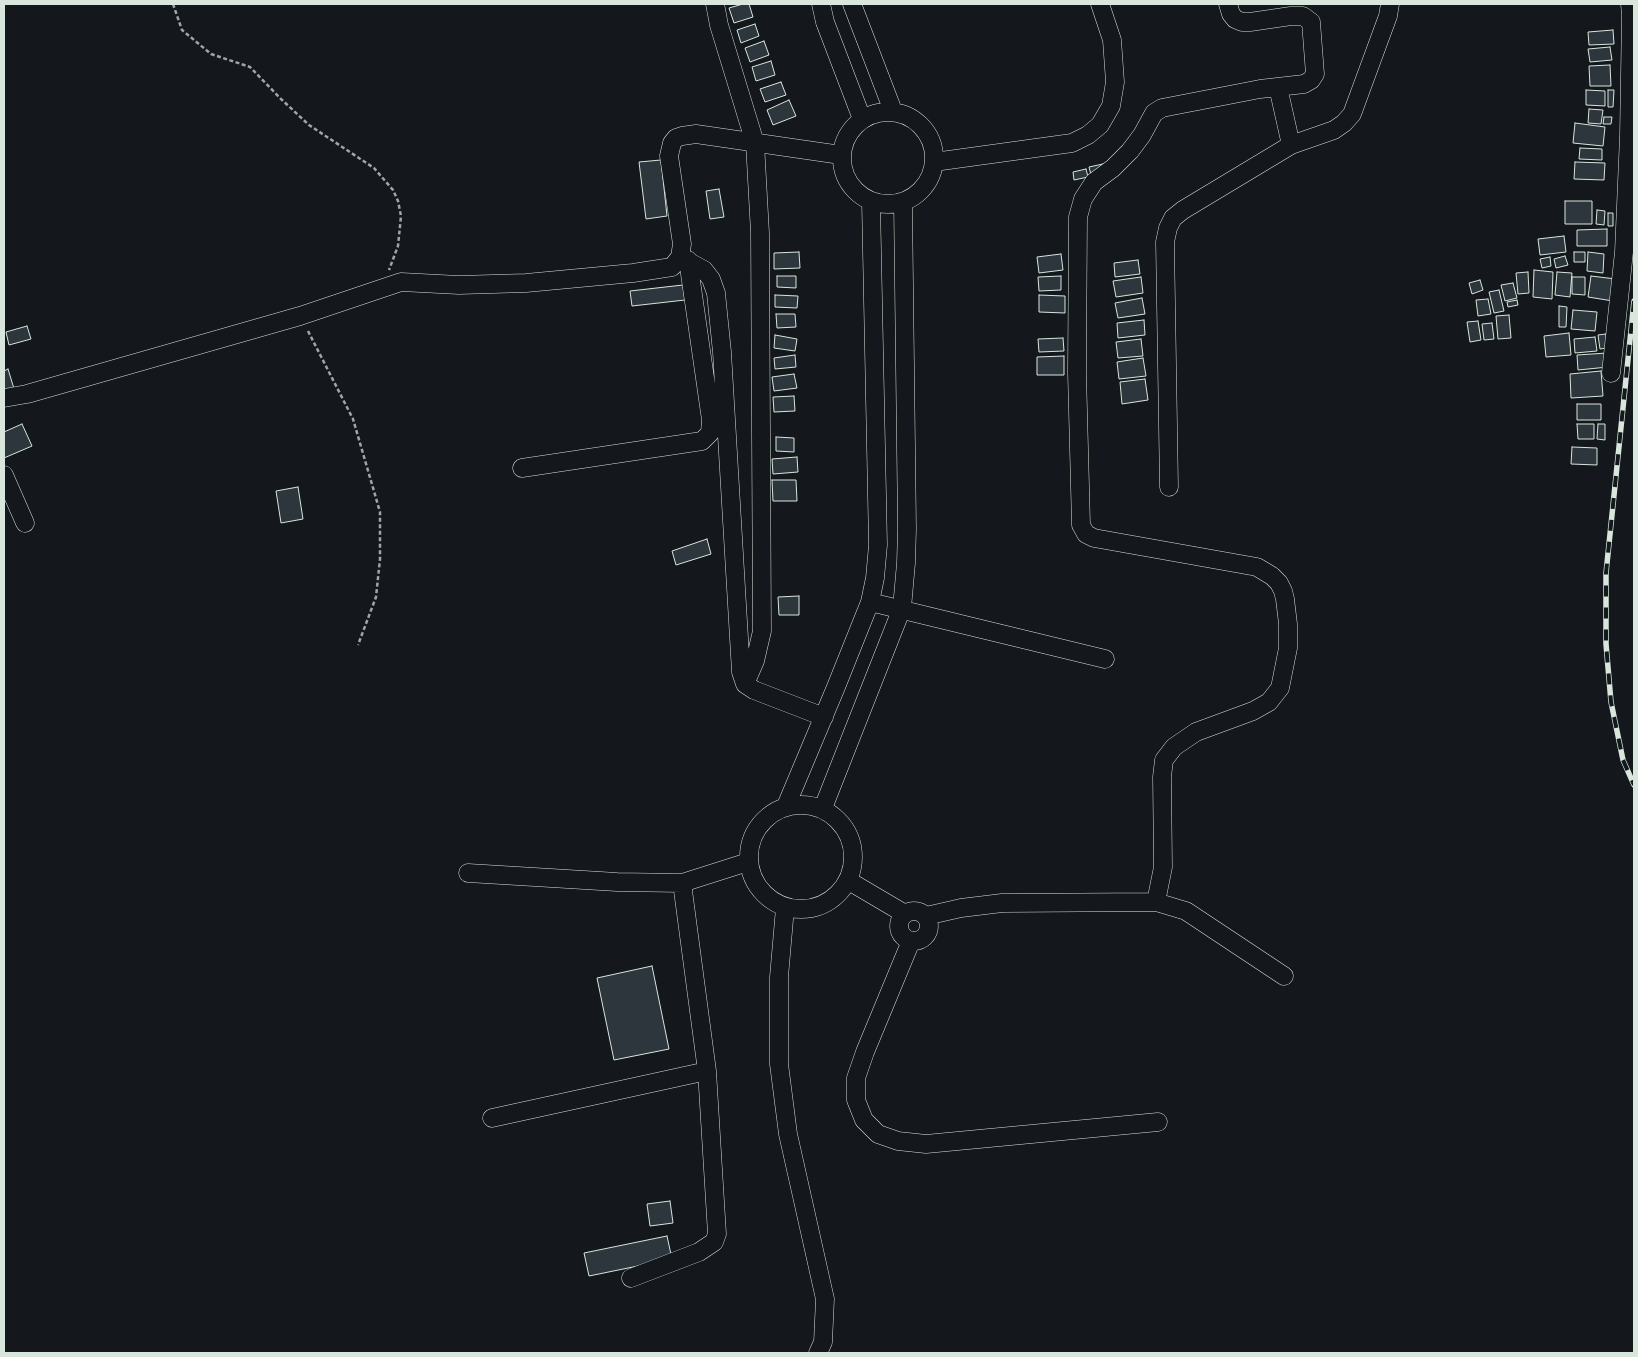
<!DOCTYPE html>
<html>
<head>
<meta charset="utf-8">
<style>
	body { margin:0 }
	#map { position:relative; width:1638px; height:1357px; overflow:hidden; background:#14181c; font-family:"DM Sans",sans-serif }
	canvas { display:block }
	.frame { position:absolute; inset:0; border:5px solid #d8e6dc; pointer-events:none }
</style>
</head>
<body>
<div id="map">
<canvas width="1638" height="1357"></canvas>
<div class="frame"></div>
</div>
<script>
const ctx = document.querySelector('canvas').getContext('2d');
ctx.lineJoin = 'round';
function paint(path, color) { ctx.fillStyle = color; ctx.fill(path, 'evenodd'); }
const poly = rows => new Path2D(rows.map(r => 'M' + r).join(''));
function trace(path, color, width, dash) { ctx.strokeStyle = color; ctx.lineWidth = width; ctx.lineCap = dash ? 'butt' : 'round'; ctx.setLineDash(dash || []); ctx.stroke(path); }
const building = poly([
	[743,4,749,4,753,17,734,23,729,8,743,4],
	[755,24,759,36,741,43,737,30,755,24],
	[1613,30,1614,44,1589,45,1588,32,1613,30],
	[764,41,769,55,750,62,745,48,764,41],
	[1610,47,1612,60,1590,62,1588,49,1610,47],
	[771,61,775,75,756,81,752,67,771,61],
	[1610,65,1611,86,1590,86,1589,66,1610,65],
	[781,82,786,95,765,102,760,89,781,82],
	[1586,90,1605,91,1605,106,1586,105,1586,90],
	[1608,90,1614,90,1613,107,1608,107,1608,90],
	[789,100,796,116,773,125,767,110,789,100],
	[1589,109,1603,110,1601,124,1588,123,1589,109],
	[1604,117,1612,117,1611,124,1603,124,1604,117],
	[1575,123,1605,127,1603,146,1573,143,1575,123],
	[1580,148,1602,149,1602,160,1579,159,1580,148],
	[661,160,667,216,646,219,639,162,661,160],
	[1575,162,1605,163,1604,180,1574,179,1575,162],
	[1103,164,1105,172,1091,175,1089,167,1103,164],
	[1086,169,1088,177,1074,180,1073,172,1086,169],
	[719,189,724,217,710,219,706,191,719,189],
	[1565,201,1592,201,1592,224,1565,224,1565,201],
	[1597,210,1605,211,1604,225,1596,224,1597,210],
	[1608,213,1613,213,1613,226,1608,226,1608,213],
	[1607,229,1607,246,1577,246,1577,230,1607,229],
	[1564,236,1566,252,1540,255,1538,239,1564,236],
	[799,252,800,268,774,269,774,253,799,252],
	[1574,252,1585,252,1585,262,1574,262,1574,252],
	[1588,252,1604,254,1603,273,1587,271,1588,252],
	[1061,254,1063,270,1039,273,1037,257,1061,254],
	[1565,256,1568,265,1556,268,1554,259,1565,256],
	[1550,257,1551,266,1542,268,1540,259,1550,257],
	[1138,260,1140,274,1115,277,1114,263,1138,260],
	[1534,270,1553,272,1552,299,1533,297,1534,270],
	[1528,272,1529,293,1518,294,1516,273,1528,272],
	[1557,272,1572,273,1570,297,1555,295,1557,272],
	[777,276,796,276,796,288,777,287,777,276],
	[1061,276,1061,290,1039,291,1038,277,1061,276],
	[1591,276,1616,279,1613,301,1588,297,1591,276],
	[1141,277,1143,293,1116,297,1113,281,1141,277],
	[1572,277,1585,277,1585,295,1572,294,1572,277],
	[1480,280,1483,290,1472,294,1469,283,1480,280],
	[1513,283,1517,298,1505,301,1501,285,1513,283],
	[683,285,685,300,632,306,630,291,683,285],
	[1499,290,1504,311,1494,313,1489,292,1499,290],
	[775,295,798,296,797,308,775,307,775,295],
	[1039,295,1065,296,1065,313,1039,312,1039,295],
	[1142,298,1145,314,1118,318,1115,303,1142,298],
	[1488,299,1491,314,1478,316,1476,300,1488,299],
	[1517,300,1518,305,1508,307,1507,302,1517,300],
	[1559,306,1567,307,1566,327,1559,327,1559,306],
	[1573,310,1597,312,1595,331,1571,329,1573,310],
	[776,314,795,314,796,327,777,328,776,314],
	[1509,315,1511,338,1498,339,1496,316,1509,315],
	[1144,320,1145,335,1118,338,1117,323,1144,320],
	[1478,321,1481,340,1470,342,1467,322,1478,321],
	[1492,323,1494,339,1484,340,1482,324,1492,323],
	[27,326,31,339,9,345,6,332,27,326],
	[1569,333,1571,355,1546,357,1544,336,1569,333],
	[1606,334,1607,348,1600,349,1598,335,1606,334],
	[775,335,797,339,795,351,774,348,775,335],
	[1595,337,1597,351,1575,353,1574,339,1595,337],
	[1063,338,1064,351,1039,352,1038,339,1063,338],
	[1141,339,1143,356,1118,358,1116,342,1141,339],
	[1607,353,1608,367,1578,370,1577,355,1607,353],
	[795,355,796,367,775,369,774,358,795,355],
	[1064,356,1064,375,1037,375,1037,357,1064,356],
	[1143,358,1146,376,1119,379,1117,362,1143,358],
	[8,369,15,392,4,396,4,371,8,369],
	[1601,371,1603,396,1571,398,1570,374,1601,371],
	[794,374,797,388,774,391,772,377,794,374],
	[1145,379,1148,400,1122,404,1120,382,1145,379],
	[794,396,795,411,774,412,773,397,794,396],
	[1577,404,1601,404,1601,420,1577,420,1577,404],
	[22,424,32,446,4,458,4,432,22,424],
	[1577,424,1594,424,1594,439,1578,439,1577,424],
	[1598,424,1605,424,1605,440,1597,439,1598,424],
	[776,437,794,438,794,452,776,451,776,437],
	[1572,447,1597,448,1597,465,1571,464,1572,447],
	[797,457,798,472,773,474,772,459,797,457],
	[772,480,796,480,797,501,773,501,772,480],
	[298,487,303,519,281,523,276,491,298,487],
	[707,539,711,554,676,565,672,551,707,539],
	[799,596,799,615,779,615,778,597,799,596],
	[652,966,669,1049,614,1060,597,978,652,966],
	[670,1201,673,1223,650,1226,647,1204,670,1201],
	[667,1236,672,1259,589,1276,584,1253,667,1236]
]);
const path = poly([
	[173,4,182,30,211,54,250,67,281,99,309,125,374,168,393,190,398,201,401,216,398,246,389,270],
	[308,331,353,419,380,512,380,559,376,597,358,645]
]);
const minor = poly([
	[715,4,719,25,755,143,760,233,762,631,755,661,745,684],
	[821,4,825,22,862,119],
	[852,4,893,111],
	'842 158a46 46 0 1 1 92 0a46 46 0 1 1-92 0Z',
	[1291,145,1334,130,1344,123,1352,114,1388,16,1390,4],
	[934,162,1072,143,1088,135,1100,125,1111,106,1115,82,1112,40,1100,4],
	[680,257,704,270,711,279,716,293,722,352,741,672,745,684,754,690,824,717],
	[1611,373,1624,252,1629,136,1631,15,1630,4],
	[4,398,27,394,300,316,401,282,459,285,526,283,633,273,672,267,680,257,682,244,669,156,672,143,676,138,682,136,696,134,841,155],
	[522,468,702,441,710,433,711,420,688,260],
	[4,475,25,523],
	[1169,487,1165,242,1168,228,1173,218,1183,210,1291,145,1278,87],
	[870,602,1105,659],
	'749 857a52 52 0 1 1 104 0a52 52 0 1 1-104 0Z',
	[786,806,836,687,870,602,875,578,878,545,871,202],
	[823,808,902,608,906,563,907,529,903,203],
	[468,873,617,882,682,883,748,862],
	[849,881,905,914],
	[1156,902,1163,867,1162,777,1164,760,1174,747,1196,732,1253,711,1269,702,1280,688,1288,648,1288,624,1285,599,1283,591,1279,583,1272,576,1257,567,1094,538,1086,534,1081,525,1077,373,1078,217,1083,199,1094,182,1113,168,1130,151,1142,135,1154,113,1162,108,1260,89,1304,84,1311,80,1315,74,1311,22,1303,16,1291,16,1250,22,1242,22,1235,19,1231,14,1228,4],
	[785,908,779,977,779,1064,788,1134,825,1299,823,1342,818,1353],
	'899 926a15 15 0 1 1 30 0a15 15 0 1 1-30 0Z',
	[926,916,961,908,1002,903,1156,902,1186,911,1284,976],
	[911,941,865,1052,856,1078,856,1100,864,1120,878,1134,898,1141,926,1144,1158,1122],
	[492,1118,707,1071],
	[631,1278,699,1252,714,1242,717,1234,707,1071,682,883]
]);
const rail = poly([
	[1634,301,1606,573,1606,644,1611,702,1623,760,1634,785]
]);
paint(building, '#2c363c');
trace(building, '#d8e6dc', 1);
trace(minor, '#d8e6dc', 19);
trace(path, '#9da8a2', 2.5, [4, 2.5]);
trace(minor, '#14181c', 18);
trace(rail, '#d8e6dc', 5.5);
trace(rail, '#14181c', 4, [11]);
</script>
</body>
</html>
